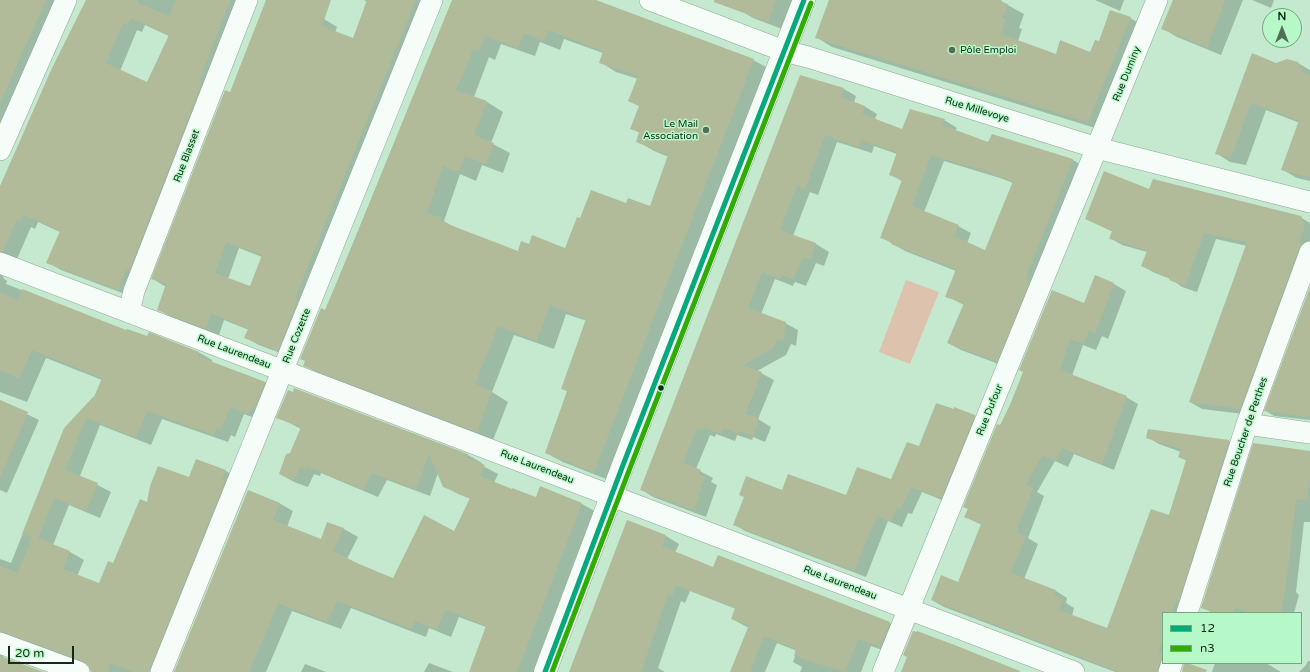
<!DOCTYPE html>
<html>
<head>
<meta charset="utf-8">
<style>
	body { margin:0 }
	#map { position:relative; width:1310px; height:672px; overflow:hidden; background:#c5e9ce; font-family:"Varela Round",sans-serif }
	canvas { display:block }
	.legend { position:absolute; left:1162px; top:612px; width:140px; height:52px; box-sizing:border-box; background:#b6f8c7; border:1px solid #74a681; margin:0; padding:5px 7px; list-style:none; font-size:12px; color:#112b19 }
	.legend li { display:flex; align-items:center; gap:8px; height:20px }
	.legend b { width:20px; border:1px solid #74a681 }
	.north { position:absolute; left:1262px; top:8px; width:40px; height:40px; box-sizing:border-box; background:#b6f8c7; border:1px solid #74a681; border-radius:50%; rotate:0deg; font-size:11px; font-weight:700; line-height:16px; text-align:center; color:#112b19 }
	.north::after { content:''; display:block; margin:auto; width:14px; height:18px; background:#506e58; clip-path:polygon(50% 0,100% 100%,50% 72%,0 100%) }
	.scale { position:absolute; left:8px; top:646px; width:66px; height:18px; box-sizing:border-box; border:2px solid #112b19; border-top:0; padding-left:5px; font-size:12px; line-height:14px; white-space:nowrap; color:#112b19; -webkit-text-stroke:3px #b6f8c7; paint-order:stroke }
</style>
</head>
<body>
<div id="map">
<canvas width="1310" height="672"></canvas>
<ul class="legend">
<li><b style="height:5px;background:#06a97b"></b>12</li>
<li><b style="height:5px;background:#2fad05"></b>n3</li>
</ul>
<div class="north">N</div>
<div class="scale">20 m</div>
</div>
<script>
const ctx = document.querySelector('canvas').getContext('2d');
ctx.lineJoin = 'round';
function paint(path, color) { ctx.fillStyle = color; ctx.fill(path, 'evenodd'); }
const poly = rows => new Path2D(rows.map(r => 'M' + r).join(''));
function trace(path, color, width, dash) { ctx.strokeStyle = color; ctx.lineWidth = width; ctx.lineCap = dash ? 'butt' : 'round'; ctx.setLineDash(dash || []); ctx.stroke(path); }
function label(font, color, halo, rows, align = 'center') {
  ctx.font = font + ' "Varela Round",sans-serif'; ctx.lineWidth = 3; ctx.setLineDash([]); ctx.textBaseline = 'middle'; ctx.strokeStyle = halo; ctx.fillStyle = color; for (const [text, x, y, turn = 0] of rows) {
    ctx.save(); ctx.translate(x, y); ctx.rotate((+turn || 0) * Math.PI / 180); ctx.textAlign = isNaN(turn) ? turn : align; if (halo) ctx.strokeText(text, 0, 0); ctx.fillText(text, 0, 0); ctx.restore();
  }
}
const green = poly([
	[906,280,939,292,910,364,879,352]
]);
const shadow = poly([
	[0,0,68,0,0,154],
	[87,0,247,0,133,297,61,270,47,262,60,232,38,222,35,229,31,227,17,259,2,273,4,279,7,281,6,284,127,331,198,352,212,360,212,362,265,382,279,391,263,421,244,414,235,437,231,435,228,442,162,419,151,445,100,425,80,476,111,492,100,518,69,505,53,545,70,552,84,560,77,576,99,584,114,564,147,503,190,479,226,471,239,479,165,672,92,672,90,665,19,639,2,654,4,658,41,672,0,672,0,559,11,563,65,428,94,397,102,380,46,358,27,402,0,392,0,190],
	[145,25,169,36,147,83,120,71,137,30,142,32],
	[267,0,330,0,324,19,337,27,335,32,353,40,367,2,364,0,432,0,291,357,259,345,246,338,249,330,224,320,219,335,171,317,158,309,166,287,153,279,231,94],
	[239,248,262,257,251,287,228,279],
	[453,0,593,0,753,60,770,69,611,481,563,462,546,453,568,392,562,388,587,321,566,314,554,349,514,335,492,392,508,402,493,440,321,375,304,365,325,311],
	[564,39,603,53,600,62,616,72,638,79,640,106,632,129,640,133,637,141,654,151,669,157,651,208,627,204,580,219,566,249,530,245,518,252,455,228,444,221,460,174,476,181,482,165,503,173,510,153,491,143,503,112,487,102,474,97,489,57,495,60,501,44,535,56,540,42,560,50],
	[744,0,793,0,782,29,753,18,740,10],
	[831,0,1001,0,1002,2,1024,14,1019,28,1022,29,1018,41,1057,55,1090,53,1100,43,1130,18,1147,28,1105,131,832,47,816,37],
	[1095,0,1124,0,1120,11],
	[1174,0,1243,0,1221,55,1177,37,1162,28],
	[1252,0,1274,0,1271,8],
	[1298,63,1310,70,1310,181,1297,178,1283,170,1300,123,1266,110,1246,165,1230,162,1216,153,1276,64],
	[844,89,856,96,854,103,864,106,877,114,875,119,903,130,944,120,957,128,955,131,989,143,992,135,1073,160,1086,168,1009,368,961,350,948,343,964,305,946,296,956,271,905,251,881,237,903,182,890,174,897,154,874,146,872,153,837,142,818,195,810,192,793,236,816,244,829,252,824,266,816,263,806,286,795,282,793,286,775,279,761,314,785,323,798,330,796,346,791,344,786,355,757,371,774,380,758,419,771,427,765,442,753,437,752,440,737,435,735,441,716,434,715,437,710,435,696,469,713,478,711,482,717,485,706,517,653,497,641,489],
	[944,161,1000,178,1013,183,986,251,967,243,971,233,958,226,924,212],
	[1149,190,1300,217,1310,223,1310,257,1252,415,1202,409,1190,402,1247,246,1216,239,1197,292,1182,287,1171,279,1155,273,1142,266,1147,252,1122,245,1110,238,1113,232,1086,219],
	[1095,277,1114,284,1126,291,1108,339,1102,336,1096,350,1083,345,1072,376,1126,397,1138,404,1114,470,1074,454,1068,467,1055,461,1037,492,1044,496,1028,538,1038,544,1024,579,1056,591,1067,598,1066,603,1074,608,1072,616,1108,630,1169,516,1187,461,1179,457,1181,452,1159,444,1147,437,1148,430,1229,441,1241,448,1186,613,1163,613,1163,663,1171,672,1115,672,944,607,932,600,959,584,982,525,965,517,1001,426,1024,372,1085,304],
	[1310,290,1310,420,1274,416,1266,411],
	[295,389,468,455,482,463,481,465,498,474,494,483,537,498,582,504,596,512,534,672,470,672,486,627,459,617,451,637,429,628,426,637,351,608,341,629,292,611,266,672,175,672,279,503,293,511,287,527,321,540,328,523,344,529,358,537,347,559,394,579,455,532,471,499,458,494,444,486,438,473,430,496,387,480,378,497,321,473,320,476,314,474,308,487,294,482,280,474,291,454,301,429,278,417],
	[4,403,39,420,7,493,0,490,0,411],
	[974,416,985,422,952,504,922,492,912,514,908,513,902,527,888,521,866,577,745,531,734,524,783,491,847,496,892,481,920,448],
	[1310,452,1310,522,1304,522,1296,592,1299,595,1294,613,1212,613,1202,607],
	[628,521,666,536,679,544,675,553,714,568,718,556,890,623,903,630,893,654,871,646,861,672,800,672,802,667,793,662,797,651,777,643,765,672,751,672,748,670,749,628,732,619,736,609,690,591,685,603,681,601,658,668,665,672,570,672],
	[1308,661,1310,661,1310,672,1299,672,1306,665],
	[429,663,453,672,424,672],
	[1215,663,1266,663,1281,672,1212,672],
	[305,664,326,672,301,672]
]);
const building = poly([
	[0,0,46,0,0,103],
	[86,0,138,0,137,3,169,16,176,0,230,0,199,81,202,82,129,271,126,270,118,290,46,263,60,231,24,215,21,221,16,220,3,252,0,251,0,186,52,68],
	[131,18,169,35,147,82,106,63,123,23,127,25],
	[266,0,331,0,322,26,353,38,367,0,416,0,295,298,298,299,278,351,244,338,248,329,211,313,206,329,157,310,166,284,151,279,225,90,230,92],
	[226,242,262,255,250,286,215,273],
	[452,0,596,0,754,59,594,472,545,453,567,391,561,389,586,319,550,305,537,341,498,326,475,384,492,391,477,432,303,366,305,361,300,359,321,308,325,310,350,251],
	[548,30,603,51,599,63,638,76,628,101,639,106,630,129,639,132,636,142,668,155,650,206,628,198,626,203,591,190,580,218,577,217,565,248,532,235,529,244,521,241,518,251,440,221,441,218,427,213,443,166,459,172,465,156,486,164,494,143,474,135,487,101,456,90,473,49,479,51,485,36,518,48,524,33,543,41],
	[714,0,776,0,768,22,714,2],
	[829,0,998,0,1008,4,1002,18,1006,19,1001,34,1056,54,1060,40,1090,52,1095,40,1099,41,1110,10,1131,17,1088,122,815,38],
	[1173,0,1225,0,1207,47,1161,29],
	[1252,53,1276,63,1287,59,1298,62,1303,73,1310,75,1310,177,1281,170,1299,120,1251,103,1231,158,1215,154],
	[800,75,844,88,841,97,865,106,862,114,902,129,910,109,945,119,942,125,988,142,992,134,1073,159,1025,279,1030,281,997,362,947,343,964,303,945,297,956,269,891,244,892,242,880,238,902,180,889,175,897,152,861,140,859,147,825,135,805,189,797,185,780,230,816,243,811,259,803,257,793,279,782,275,780,279,762,272,748,308,786,322,783,340,778,338,773,348,743,365,762,372,745,414,759,418,753,436,740,431,739,434,724,428,722,434,704,428,702,430,697,428,683,463,701,470,699,474,705,477,694,510,640,490],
	[931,155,992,173,992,174,1013,181,985,250,954,236,959,225,912,206],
	[1104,171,1149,189,1153,179,1301,216,1305,225,1299,242,1302,243,1299,248,1240,409,1189,402,1247,242,1204,233,1185,286,1169,280,1170,278,1141,266,1147,251,1126,243,1109,239,1112,231,1085,219],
	[1095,275,1114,283,1095,333,1089,330,1084,344,1070,339,1060,370,1127,396,1102,464,1062,448,1056,461,1042,455,1026,485,1033,488,1016,533,1026,536,1011,573,1056,590,1054,596,1063,600,1059,610,1107,628,1151,509,1169,515,1186,460,1178,457,1181,449,1146,438,1148,429,1229,440,1179,600,1177,599,1172,613,1163,613,1163,640,1158,652,1163,654,1163,656,1161,659,1157,672,1119,672,931,600,941,575,958,582,981,524,964,517,968,509,963,507,997,424,1000,425,1010,405,1023,372,1019,370,1052,290,1084,303],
	[1310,287,1310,417,1264,411],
	[22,289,126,330,127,329,147,336,149,332,199,352,197,356,265,382,254,409,251,408,249,414,230,407,221,429,217,428,214,435,147,411,136,438,86,418,65,470,98,483,86,511,54,498,38,538,70,551,63,569,99,583,108,561,113,563,140,499,147,502,150,486,158,466,189,477,196,459,226,470,222,479,225,481,150,668,149,672,134,672,110,663,108,672,91,672,88,665,83,661,0,631,0,566,18,573,32,537,22,534,64,428,94,396,93,400,102,378,32,350,20,378,0,371,0,292,18,300],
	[294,388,468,454,467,458,485,465,480,476,512,489,512,488,536,497,540,486,582,503,517,672,469,672,486,626,462,616,445,610,437,629,415,621,412,629,337,601,327,622,278,603,249,672,174,672,248,490,280,503,273,520,321,539,327,522,344,528,333,551,361,565,393,578,424,515,454,531,470,498,443,487,429,454,416,489,372,473,364,490,307,466,306,469,300,467,294,480,279,474,286,454,290,453,301,427,276,418,288,390,293,392],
	[0,400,28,412,0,478],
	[936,403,954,409,954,407,975,415,941,498,911,487,901,508,897,507,891,522,877,516,854,571,733,525,744,497,739,495,746,476,782,490,788,474,846,495,857,467,891,479,907,442,919,446],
	[1253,443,1310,451,1310,480,1309,480,1307,500,1296,499,1285,593,1280,613,1250,613,1235,608,1233,613,1216,613,1201,608],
	[627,520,666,535,662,546,713,567,718,555,890,622,880,647,858,639,845,672,794,656,796,649,764,636,750,672,730,672,749,625,731,619,735,608,676,585,672,596,668,594,641,672,569,672],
	[913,631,917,632,917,631,952,644,1020,671,1020,672,901,672,907,657,903,655],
	[0,656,44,672,0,672],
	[1184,663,1187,663,1207,670,1206,672,1182,672]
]);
const minor = poly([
	[650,0,784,51,808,57,1097,148,1310,202],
	[0,150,66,0],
	[0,263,1074,672],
	[129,312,134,291,247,0],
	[1247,424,1310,433],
	[1187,613,1247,424,1310,252],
	[0,643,79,672],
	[161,672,432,0],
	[883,672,1157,0],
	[1169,672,1172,663]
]);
const tertiary = poly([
	[545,672,623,465,804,0]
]);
const bus1 = poly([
	[545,672,623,465,804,0]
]);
const bus2 = poly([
	[552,672,630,468,811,3]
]);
const markers = [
	[952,50,4,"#506e58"],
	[706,130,4,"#506e58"],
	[661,388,3.5,"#112b19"]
];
const poiNames = [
	["Pôle Emploi",960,50],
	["Le Mail",698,124,"right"],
	["Association",698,136,"right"]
];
const streetNames = [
	["Rue Duminy",1127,74,-68],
	["Rue Millevoye",977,110,17],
	["Rue Blasset",187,156,-69],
	["Rue Cozette",297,336,-68],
	["Rue Laurendeau",234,352,21],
	["Rue Dufour",990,410,-68],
	["Rue Boucher de Perthes",1246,432,-71],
	["Rue Laurendeau",537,467,21],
	["Rue Laurendeau",840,583,21]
];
paint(green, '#ddc2ae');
paint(shadow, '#0003');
paint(building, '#b1bb99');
trace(minor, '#8ba792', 22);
trace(tertiary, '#8ba792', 23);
trace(minor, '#f6fcf8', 21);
trace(tertiary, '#f6fcf8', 22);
trace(bus1, '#06a97b', 5);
trace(bus2, '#2fad05', 5);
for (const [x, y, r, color] of markers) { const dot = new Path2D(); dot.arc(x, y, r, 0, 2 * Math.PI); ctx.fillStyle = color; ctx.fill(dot); trace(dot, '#b6f8c7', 1.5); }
label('10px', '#112b19', '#b6f8c7', poiNames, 'left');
label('10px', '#112b19', '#b6f8c7', streetNames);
</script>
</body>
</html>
